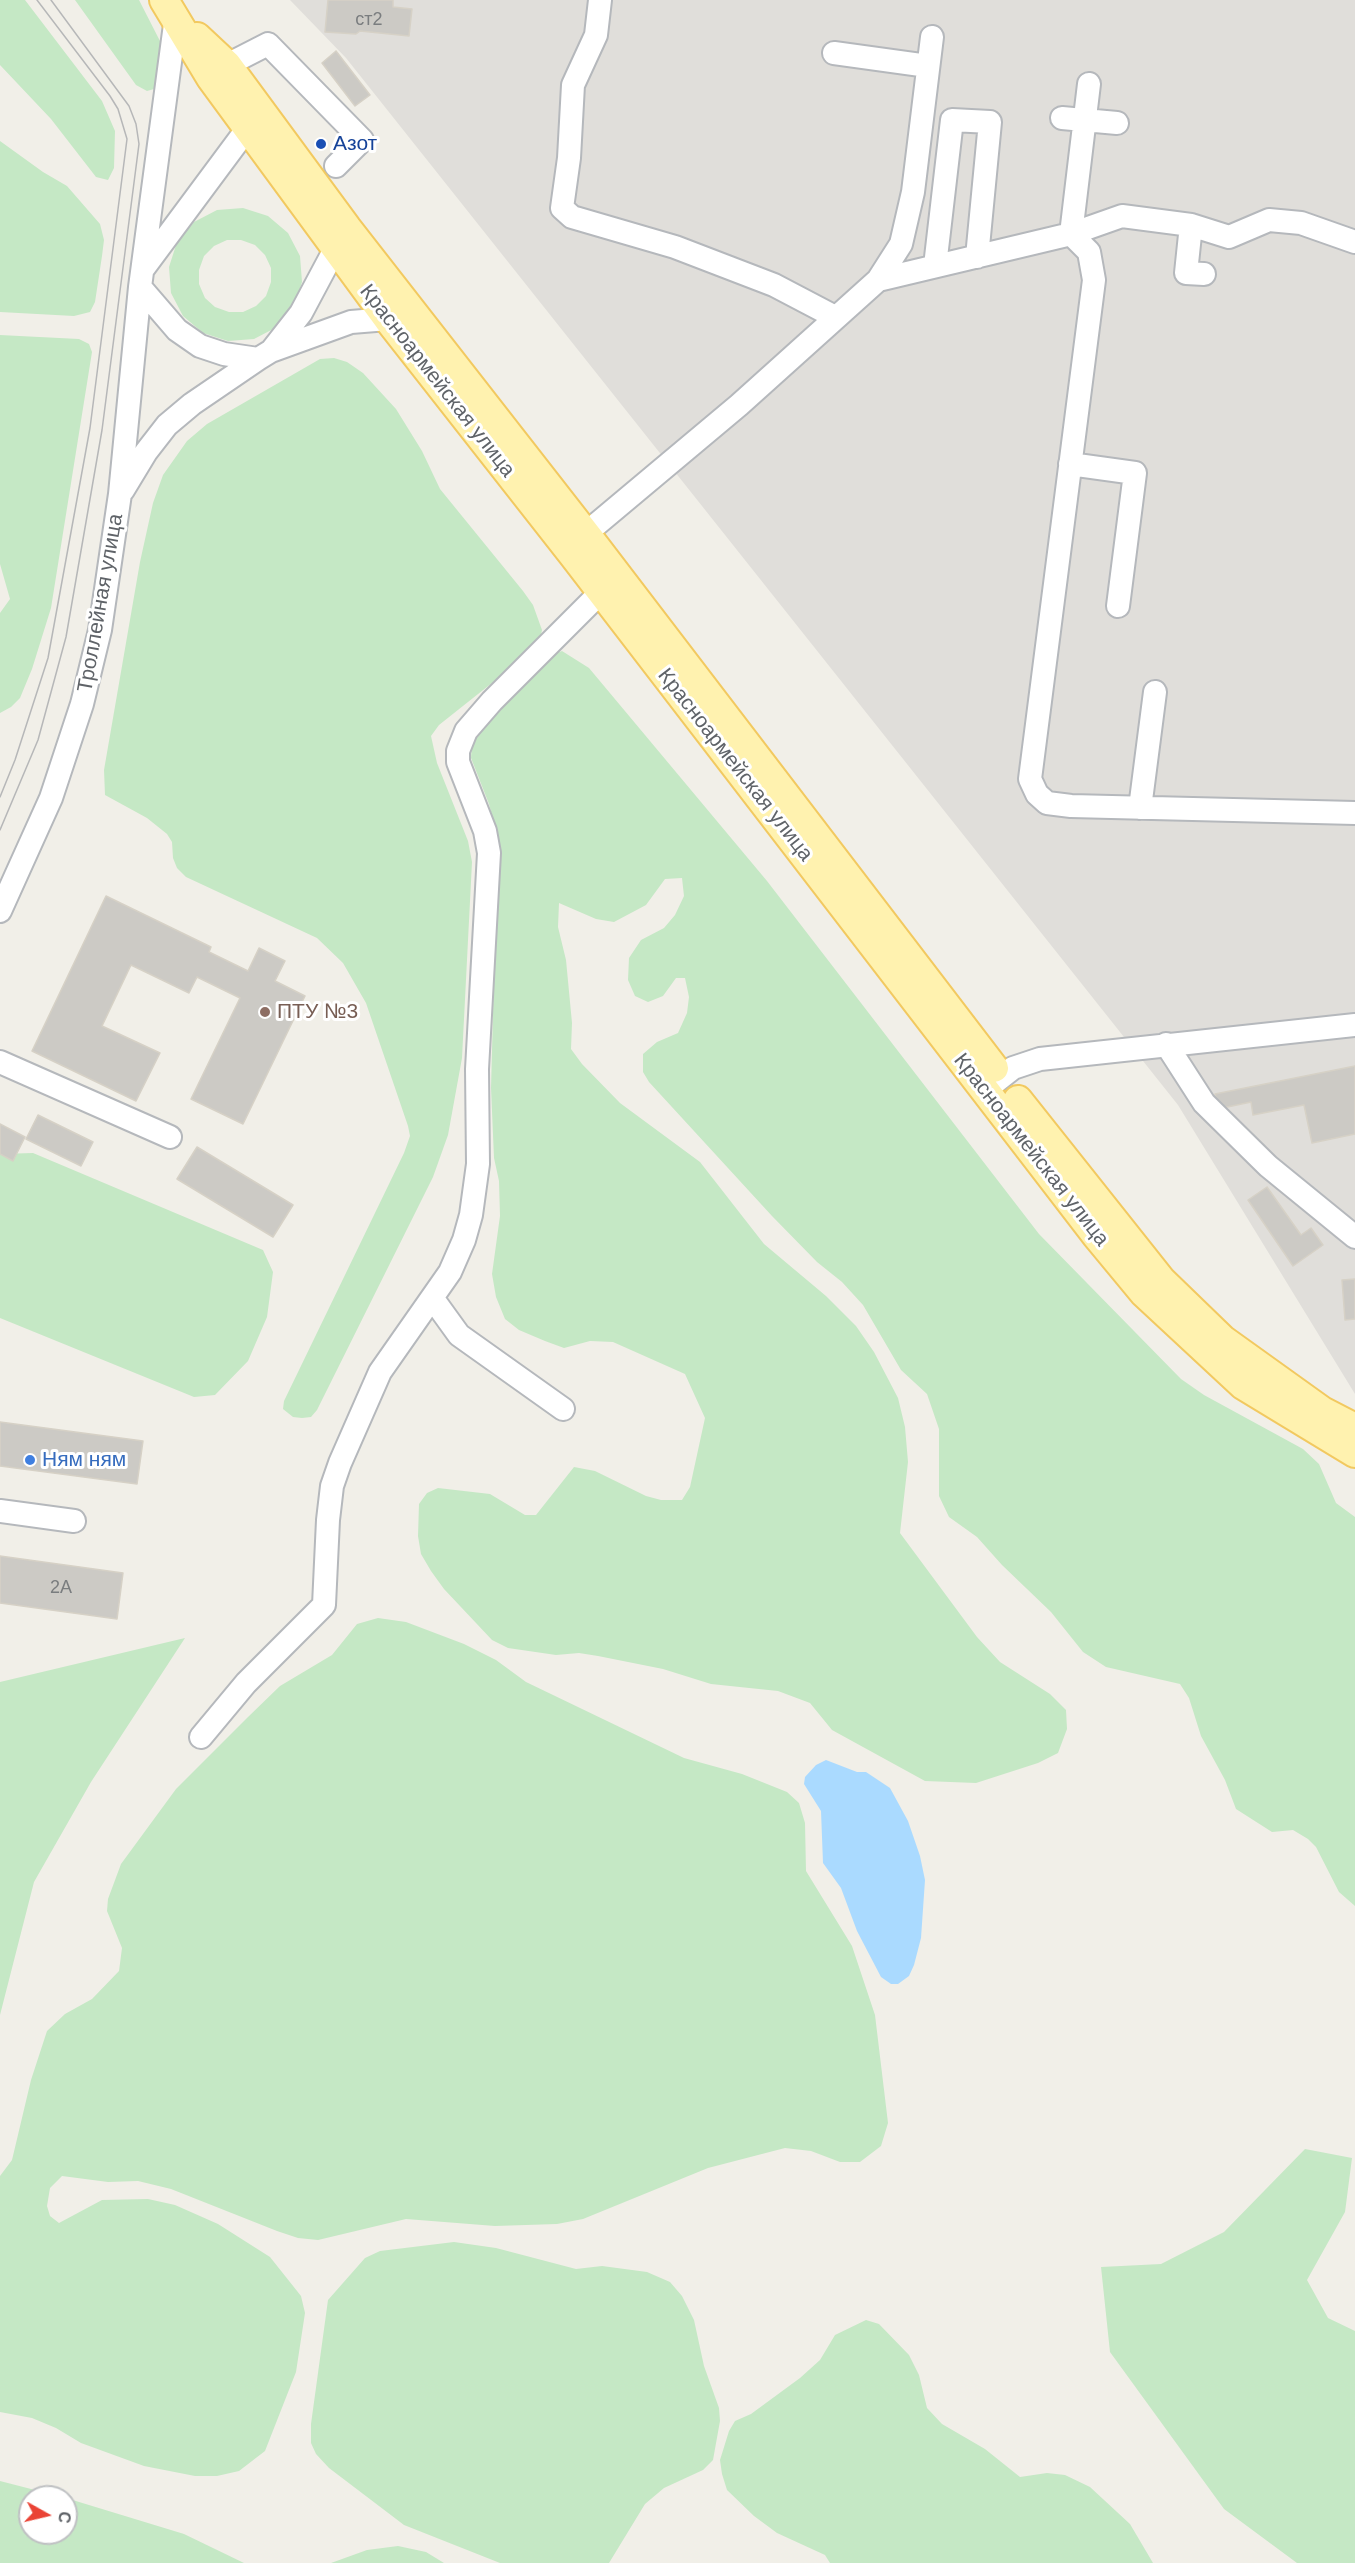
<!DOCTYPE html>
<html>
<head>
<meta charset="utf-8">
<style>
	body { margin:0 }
	#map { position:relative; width:1355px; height:2563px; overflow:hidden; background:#f1efe8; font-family:Arial,sans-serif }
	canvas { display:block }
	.north { position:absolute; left:18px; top:2485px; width:60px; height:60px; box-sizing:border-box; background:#fff; border:2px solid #bfc1c3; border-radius:50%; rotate:98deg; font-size:16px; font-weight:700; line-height:24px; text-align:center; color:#5f6368 }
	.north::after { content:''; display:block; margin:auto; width:21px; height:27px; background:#ea4335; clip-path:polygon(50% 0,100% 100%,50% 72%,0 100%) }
</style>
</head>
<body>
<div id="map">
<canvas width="1355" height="2563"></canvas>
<div class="north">С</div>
</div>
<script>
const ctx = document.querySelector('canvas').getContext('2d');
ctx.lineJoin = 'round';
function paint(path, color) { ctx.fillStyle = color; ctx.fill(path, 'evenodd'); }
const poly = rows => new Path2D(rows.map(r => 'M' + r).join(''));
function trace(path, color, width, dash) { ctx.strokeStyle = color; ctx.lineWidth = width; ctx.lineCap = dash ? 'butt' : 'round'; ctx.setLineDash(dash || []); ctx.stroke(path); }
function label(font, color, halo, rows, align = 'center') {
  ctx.font = font + ' Arial,sans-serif'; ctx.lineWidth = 6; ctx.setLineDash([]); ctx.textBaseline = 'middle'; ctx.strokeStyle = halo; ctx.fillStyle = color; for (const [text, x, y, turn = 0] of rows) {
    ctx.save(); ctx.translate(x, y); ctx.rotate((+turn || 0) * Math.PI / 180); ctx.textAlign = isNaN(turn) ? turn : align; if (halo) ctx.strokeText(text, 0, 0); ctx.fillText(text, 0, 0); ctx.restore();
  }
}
const industrial = poly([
	[290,0,1355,0,1355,1394,1178,1105,346,58]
]);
const green = poly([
	[0,0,25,0,102,101,115,131,114,168,108,180,96,177,51,119,0,65],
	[75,0,139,0,161,43,163,55,158,84,154,89,147,91,136,85],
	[0,141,43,172,67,186,100,224,104,240,102,256,95,302,90,312,74,316,0,312],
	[243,208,268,216,288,233,300,256,302,282,294,307,277,327,254,339,228,341,203,333,183,316,171,293,169,267,177,242,194,222,217,210],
	[227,240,241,240,255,245,265,255,271,268,271,282,266,296,256,306,243,312,229,312,215,307,205,298,199,284,199,270,204,256,214,246],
	[0,335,79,339,89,344,92,352,51,608,32,669,20,698,11,707,0,713,0,613,10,599,0,564],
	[334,358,347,362,363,373,396,409,422,451,440,489,523,591,533,605,542,630,540,640,531,652,439,725,431,736,437,763,468,841,472,862,462,1058,448,1135,433,1177,317,1410,311,1417,302,1418,293,1417,283,1409,284,1401,404,1153,410,1136,408,1126,366,1003,343,963,317,938,186,877,177,868,173,858,172,842,167,834,147,818,105,795,104,770,140,562,153,503,163,475,187,441,207,424,320,359],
	[562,651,589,668,767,881,1039,1234,1181,1379,1204,1395,1303,1449,1319,1464,1336,1503,1355,1517,1355,1906,1339,1892,1316,1847,1308,1839,1293,1830,1272,1832,1236,1809,1225,1780,1201,1736,1189,1698,1180,1684,1106,1667,1083,1652,1051,1612,1002,1565,977,1537,949,1517,939,1496,939,1429,927,1394,901,1370,863,1305,842,1282,817,1262,772,1216,649,1082,643,1072,643,1054,657,1042,678,1033,687,1013,689,997,685,978,676,978,663,996,648,1002,635,996,628,980,629,958,641,940,664,928,675,915,684,896,682,878,665,879,646,905,614,922,596,919,559,903,558,927,566,960,572,1023,571,1049,582,1064,620,1103,700,1162,764,1244,826,1296,856,1326,874,1352,898,1398,905,1427,908,1462,900,1533,977,1637,1000,1662,1050,1694,1066,1710,1067,1729,1058,1753,1038,1763,976,1783,925,1781,832,1730,810,1703,778,1691,711,1684,663,1669,598,1656,579,1653,556,1655,508,1648,492,1640,444,1589,431,1571,421,1554,418,1536,419,1504,427,1493,438,1488,490,1494,525,1515,536,1515,574,1467,595,1471,646,1496,661,1500,682,1500,690,1487,705,1418,685,1374,613,1342,590,1341,564,1348,545,1341,519,1330,505,1319,496,1297,492,1274,500,1216,499,1181,494,1158,491,1088,497,862,496,832,489,804,471,758,472,742,549,656],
	[33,1153,263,1250,273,1272,267,1317,248,1361,215,1395,194,1397,0,1318,0,1154],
	[378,1618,406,1622,464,1644,496,1660,526,1682,684,1758,742,1774,787,1792,799,1803,805,1823,806,1871,852,1946,875,2015,888,2123,881,2146,860,2162,840,2162,811,2151,785,2148,708,2168,583,2219,557,2224,495,2226,406,2219,318,2240,298,2238,277,2231,171,2189,138,2181,108,2182,62,2176,50,2188,47,2206,50,2216,59,2223,102,2200,148,2199,175,2205,218,2224,270,2257,301,2296,305,2313,296,2372,265,2451,239,2471,217,2476,195,2476,144,2466,81,2443,56,2428,32,2418,0,2412,0,2176,12,2160,31,2080,47,2031,65,2014,92,1999,119,1971,122,1948,107,1911,108,1899,121,1864,176,1789,248,1717,280,1686,332,1655,357,1624],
	[185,1638,91,1782,34,1882,0,2015,0,1682],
	[1305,2149,1352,2158,1345,2212,1307,2280,1328,2318,1355,2331,1355,2563,1297,2563,1224,2509,1110,2352,1101,2267,1161,2264,1224,2232],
	[454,2242,496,2248,576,2269,602,2266,647,2272,670,2282,682,2296,694,2320,704,2366,719,2408,720,2421,713,2460,703,2470,664,2488,645,2504,609,2563,500,2563,404,2525,329,2468,316,2454,311,2443,311,2424,328,2300,365,2258,380,2251],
	[866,2320,879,2324,909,2355,919,2375,927,2408,942,2424,985,2449,1020,2477,1047,2473,1065,2475,1090,2487,1130,2524,1153,2563,830,2563,825,2555,777,2533,754,2516,727,2490,722,2474,720,2460,729,2431,735,2421,751,2414,800,2378,820,2360,835,2335],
	[0,2481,62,2497,30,2497,30,2533,66,2533,66,2498,184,2534,244,2563,0,2563],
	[398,2546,426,2552,444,2563,331,2563,367,2550]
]);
const water = poly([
	[826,1760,857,1772,866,1772,890,1788,908,1821,920,1856,925,1880,921,1938,914,1965,909,1976,898,1984,891,1984,881,1977,857,1931,841,1888,823,1863,821,1811,804,1784,805,1777,816,1765]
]);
const building = poly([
	[328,0,393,0,393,7,412,9,409,36,360,31,356,34,325,32,328,0],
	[336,51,370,95,355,106,322,63,336,51],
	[106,896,211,947,209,952,248,971,259,948,285,961,275,981,305,996,243,1124,191,1099,240,998,197,977,189,993,131,965,102,1026,160,1053,136,1101,32,1051,106,896],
	[1355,1066,1355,1134,1312,1143,1304,1105,1253,1115,1251,1102,1218,1109,1215,1094,1355,1066],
	[38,1115,93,1142,81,1166,26,1139,38,1115],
	[0,1124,25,1137,13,1161,0,1154,0,1124],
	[197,1147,293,1205,273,1237,177,1179,197,1147],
	[1267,1187,1301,1235,1311,1228,1323,1245,1293,1266,1248,1200,1267,1187],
	[1355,1279,1355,1319,1345,1320,1342,1280,1355,1279],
	[0,1422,143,1441,137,1484,0,1466,0,1422],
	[0,1556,123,1573,117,1619,0,1603,0,1556]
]);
const minor = poly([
	[600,0,596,35,573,85,569,158,562,208,572,217,675,247,774,285,835,317],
	[834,53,928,66],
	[227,65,268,44,362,140,336,166],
	[1062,118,1117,123],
	[1191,225,1229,237,1269,220,1301,223,1355,242],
	[935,266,952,120,990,122,977,257],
	[143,269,247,129,263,122],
	[1204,274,1186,273,1191,225,1122,216,1071,234,1089,252,1094,280,1030,779,1037,794,1047,803,1071,806,1355,813],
	[878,280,1071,234,1089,84],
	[140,287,177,330,200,346,224,354,258,359],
	[272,350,301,313,342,236],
	[1070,464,1135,473,1118,606],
	[123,490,146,452,167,425,192,404,258,359,271,351,351,322,388,319],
	[585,534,739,405,878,280,901,244,913,192,932,37],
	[1140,808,1155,692],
	[0,911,51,798,82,704,100,630,120,494,140,287,176,17],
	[1166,1044,1204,1103,1268,1166,1355,1237],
	[0,1062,170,1137],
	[985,1090,1013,1068,1040,1059,1355,1025],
	[433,1299,459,1335,563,1409],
	[0,1511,74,1521],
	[201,1737,246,1683,324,1605,328,1520,332,1486,340,1463,380,1372,450,1272,464,1240,471,1215,478,1164,477,1069,489,853,485,831,458,762,458,751,466,731,492,701,601,592]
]);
const major = poly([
	[164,0,211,78,388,319,574,556,1096,1235,1144,1293,1243,1385,1355,1453],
	[197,37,227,65,347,228,592,542,994,1068],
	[1018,1100,1161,1280,1223,1340,1322,1411,1355,1428]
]);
const tram = poly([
	[0,797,15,760,48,658,90,428,127,139,118,109,110,96,37,0],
	[0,830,38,740,66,637,102,430,139,144,136,124,129,106,51,0]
]);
const markers = [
	[321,144,6,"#1a4fb4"],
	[265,1012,6,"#8d6e63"],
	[30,1460,6,"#3f7fe0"]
];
const numberNames = [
	["ст2",369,20],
	["2А",61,1588]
];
const transitNames = [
	["Азот",333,144]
];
const streetNames = [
	["Красноармейская улица",437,381,52],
	["Троллейная улица",101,603,-80],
	["Красноармейская улица",735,765,52],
	["Красноармейская улица",1031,1150,52]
];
const educationNames = [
	["ПТУ №3",277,1012]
];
const shopNames = [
	["Ням ням",42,1460]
];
paint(industrial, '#e0deda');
paint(green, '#c5e8c5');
paint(water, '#aadaff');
paint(building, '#cccac5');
trace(building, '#d6d1c6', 1.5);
trace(minor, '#b5b8bc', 26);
trace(major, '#f2c960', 32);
trace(minor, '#fff', 22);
trace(major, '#fff2af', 28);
trace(tram, '#b6b7b8', 1.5);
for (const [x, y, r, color] of markers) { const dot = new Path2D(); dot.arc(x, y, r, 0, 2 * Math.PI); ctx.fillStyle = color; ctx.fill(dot); trace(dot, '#fff', 2); }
label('18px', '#7a7d7f', null, numberNames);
label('21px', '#164399', '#fff', transitNames, 'left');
label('21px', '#5f6368', '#fff', streetNames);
label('21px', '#785e54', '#fff', educationNames, 'left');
label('21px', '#366cbe', '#fff', shopNames, 'left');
</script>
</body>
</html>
